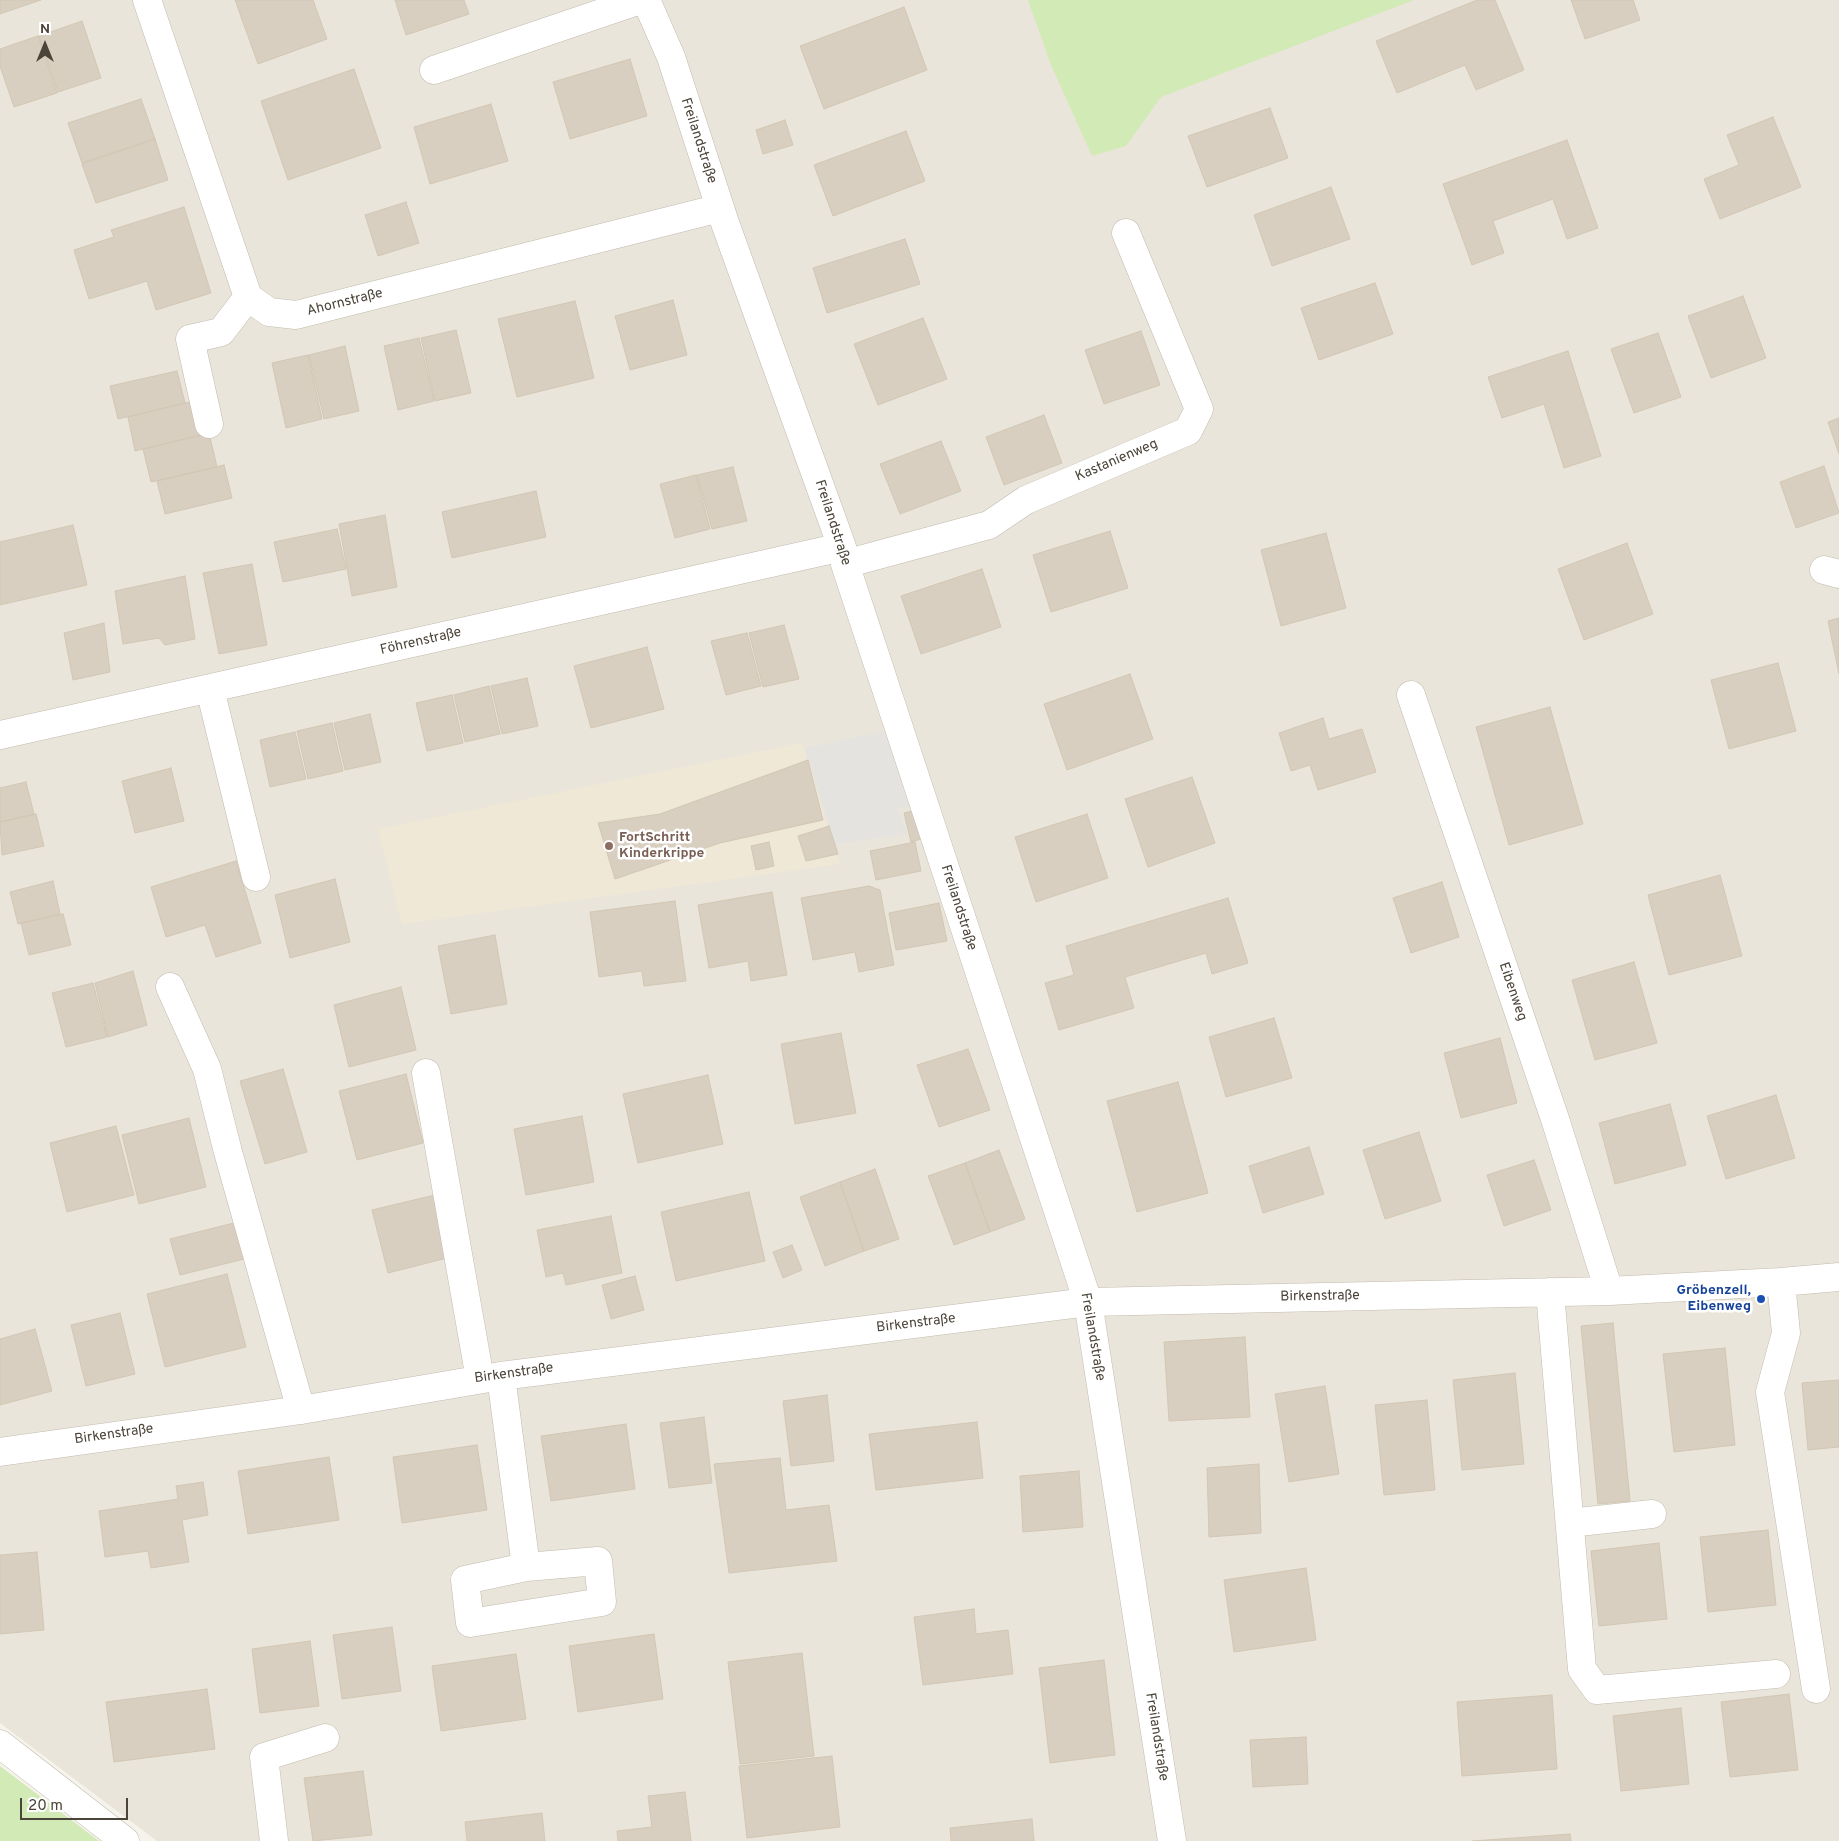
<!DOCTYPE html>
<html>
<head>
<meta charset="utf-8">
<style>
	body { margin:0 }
	#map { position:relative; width:1839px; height:1841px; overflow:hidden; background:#f6f3ec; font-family:Overpass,sans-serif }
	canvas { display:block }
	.north { position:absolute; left:20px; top:20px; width:50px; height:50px; -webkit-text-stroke:4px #fff; paint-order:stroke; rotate:0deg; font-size:14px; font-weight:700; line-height:20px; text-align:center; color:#4b4439 }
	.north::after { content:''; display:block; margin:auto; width:18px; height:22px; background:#4b4439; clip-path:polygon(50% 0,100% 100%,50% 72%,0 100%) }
	.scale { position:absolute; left:20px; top:1798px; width:108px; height:22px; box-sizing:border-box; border:2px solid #4b4439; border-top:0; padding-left:6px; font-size:15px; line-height:18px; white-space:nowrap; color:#4b4439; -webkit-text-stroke:4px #fff; paint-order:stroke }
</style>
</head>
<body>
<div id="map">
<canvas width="1839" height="1841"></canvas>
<div class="north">N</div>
<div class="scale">20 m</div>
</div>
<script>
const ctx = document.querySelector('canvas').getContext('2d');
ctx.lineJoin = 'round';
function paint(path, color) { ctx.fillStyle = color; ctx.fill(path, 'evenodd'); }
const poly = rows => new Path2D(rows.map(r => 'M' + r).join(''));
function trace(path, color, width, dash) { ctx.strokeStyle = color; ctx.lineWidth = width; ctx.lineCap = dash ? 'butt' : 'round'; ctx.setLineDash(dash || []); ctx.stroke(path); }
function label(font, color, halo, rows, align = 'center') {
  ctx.font = font + ' Overpass,sans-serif'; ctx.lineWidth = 5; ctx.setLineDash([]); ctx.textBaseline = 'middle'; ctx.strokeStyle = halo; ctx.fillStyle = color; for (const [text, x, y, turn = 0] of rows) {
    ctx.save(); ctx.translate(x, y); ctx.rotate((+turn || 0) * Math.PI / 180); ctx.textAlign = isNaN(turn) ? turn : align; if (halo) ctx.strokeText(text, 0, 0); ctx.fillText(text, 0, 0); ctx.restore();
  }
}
const residential = poly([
	[0,0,1839,0,1839,1841,157,1841,0,1723]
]);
const education = poly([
	[802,743,840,864,402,924,378,829]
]);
const green = poly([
	[1028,0,1414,0,1161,97,1126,146,1092,156,1051,65],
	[0,1766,99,1841,0,1841]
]);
const parking = poly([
	[889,730,914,804,897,809,907,834,835,844,805,748]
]);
const building = poly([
	[0,0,41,0,0,14,0,0],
	[235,0,313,0,327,39,258,64,235,0],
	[395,0,464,0,469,14,406,35,395,0],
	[1477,0,1495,0,1524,70,1476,90,1465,65,1397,93,1376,41,1477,0],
	[1571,0,1633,0,1640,20,1585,39,1571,0],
	[904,7,927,70,824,109,800,46,904,7],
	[82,21,101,78,58,92,39,36,82,21],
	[38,36,57,93,14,107,0,66,0,49,38,36],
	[630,59,647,116,570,139,553,82,630,59],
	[354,69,381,148,288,180,261,101,354,69],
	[141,99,155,139,82,163,68,123,141,99],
	[491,104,508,161,430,184,414,127,491,104],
	[1270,108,1288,158,1207,187,1188,136,1270,108],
	[1773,117,1801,187,1720,219,1704,179,1739,165,1727,135,1773,117],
	[785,120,793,145,763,154,756,130,785,120],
	[906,131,925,181,833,216,814,165,906,131],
	[155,139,168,180,96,203,82,164,155,139],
	[1567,140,1598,228,1567,239,1553,199,1493,221,1504,253,1472,265,1443,184,1567,140],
	[1331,187,1350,239,1272,266,1254,215,1331,187],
	[406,202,419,243,378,256,365,215,406,202],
	[184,207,211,293,156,310,147,281,89,299,74,250,114,237,111,230,184,207],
	[905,239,920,284,827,313,813,268,905,239],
	[1375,283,1393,334,1319,360,1301,308,1375,283],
	[1743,296,1766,358,1711,378,1688,316,1743,296],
	[673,300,687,355,630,370,615,316,673,300],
	[575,301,594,378,517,397,498,319,575,301],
	[923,318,947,379,878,405,854,344,923,318],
	[456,330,471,393,435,401,421,338,456,330],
	[1141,331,1160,385,1104,404,1085,350,1141,331],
	[1658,333,1681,397,1634,413,1611,349,1658,333],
	[419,338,434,401,398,410,384,346,419,338],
	[345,346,359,411,324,419,309,355,345,346],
	[1568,351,1601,456,1564,468,1544,404,1502,418,1488,377,1568,351],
	[308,355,322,419,286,428,272,363,308,355],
	[177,371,185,403,118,419,110,386,177,371],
	[194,401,202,435,135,451,128,417,194,401],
	[1044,415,1062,463,1004,485,986,437,1044,415],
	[1839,418,1839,454,1828,422,1839,418],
	[209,433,217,467,151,482,143,449,209,433],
	[941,441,961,491,900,514,880,464,941,441],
	[224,465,232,498,165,514,157,481,224,465],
	[1824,466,1839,513,1796,528,1780,482,1824,466],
	[733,467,747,521,712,529,697,475,733,467],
	[696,475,710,529,675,538,660,484,696,475],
	[536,491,546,537,452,558,442,512,536,491],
	[385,515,397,587,352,596,339,524,385,515],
	[73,525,87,585,0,605,0,542,73,525],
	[337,529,346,569,283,582,274,542,337,529],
	[1110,531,1128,588,1051,612,1033,555,1110,531],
	[1326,533,1346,608,1281,626,1261,550,1326,533],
	[1627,543,1653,614,1584,640,1558,569,1627,543],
	[252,564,267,645,219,654,203,573,252,564],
	[982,569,1001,627,921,654,901,596,982,569],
	[185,576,195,639,165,645,159,638,123,644,115,591,185,576],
	[1839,618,1839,674,1828,621,1839,618],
	[104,623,110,672,73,680,64,633,104,623],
	[784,625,799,679,763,687,749,633,784,625],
	[747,633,761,686,726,695,711,641,747,633],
	[647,647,664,709,591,728,574,666,647,647],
	[1778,663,1796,731,1729,749,1711,680,1778,663],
	[1130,674,1153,739,1067,770,1044,704,1130,674],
	[527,678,538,726,502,734,491,686,527,678],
	[489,686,500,734,465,742,454,695,489,686],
	[452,695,463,743,427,751,416,703,452,695],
	[1550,707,1583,824,1509,845,1476,727,1550,707],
	[370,714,381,762,345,770,334,723,370,714],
	[1323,718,1329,739,1362,729,1376,772,1318,790,1310,765,1291,771,1279,733,1323,718],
	[332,723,343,771,308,779,297,731,332,723],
	[295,732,306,779,270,787,260,740,295,732],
	[808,760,823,820,720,843,615,879,598,823,660,814,808,760],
	[171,768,184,821,135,833,122,781,171,768],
	[1192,777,1215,843,1148,867,1125,799,1192,777],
	[26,782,34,814,0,822,0,788,26,782],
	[921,809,927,837,911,842,904,813,921,809],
	[36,814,44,846,2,855,0,822,36,814],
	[1087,814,1108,878,1036,902,1015,837,1087,814],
	[829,826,838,854,806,861,798,836,829,826],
	[769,842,774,866,756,870,751,846,769,842],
	[915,842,921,871,876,880,870,851,915,842],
	[236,861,261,943,216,957,205,925,166,937,151,887,236,861],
	[1720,875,1742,956,1669,975,1648,895,1720,875],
	[335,879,350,942,290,958,275,895,335,879],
	[53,881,60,914,18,924,10,892,53,881],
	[1442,882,1459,937,1411,953,1393,898,1442,882],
	[869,886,880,890,894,965,859,972,855,952,813,960,801,898,869,886],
	[772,892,787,975,751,981,748,961,709,968,698,905,772,892],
	[1228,898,1248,963,1212,974,1206,953,1125,977,1134,1008,1059,1030,1045,983,1074,975,1066,946,1228,898],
	[675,901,686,981,644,986,642,971,599,977,590,912,675,901],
	[939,903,947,941,896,950,889,913,939,903],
	[63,914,71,945,29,955,21,923,63,914],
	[495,935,507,1004,451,1014,438,946,495,935],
	[1634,962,1657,1043,1595,1060,1572,980,1634,962],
	[133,971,147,1025,108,1037,95,983,133,971],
	[93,983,107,1037,66,1047,52,993,93,983],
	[401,987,416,1050,349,1067,334,1005,401,987],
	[1274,1018,1292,1078,1226,1097,1209,1037,1274,1018],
	[841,1033,856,1113,795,1124,781,1044,841,1033],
	[1500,1038,1517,1103,1461,1118,1444,1053,1500,1038],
	[968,1049,990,1110,939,1127,917,1065,968,1049],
	[283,1069,307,1152,265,1164,240,1081,283,1069],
	[406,1074,423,1143,357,1160,339,1091,406,1074],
	[708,1075,723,1144,638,1163,623,1094,708,1075],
	[1178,1082,1208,1193,1137,1212,1107,1101,1178,1082],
	[1776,1095,1795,1158,1726,1179,1707,1116,1776,1095],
	[1670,1104,1686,1165,1615,1184,1599,1123,1670,1104],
	[582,1116,594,1182,526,1195,514,1129,582,1116],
	[189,1118,206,1187,139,1204,122,1135,189,1118],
	[116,1126,134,1195,67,1212,50,1143,116,1126],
	[1419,1132,1441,1201,1385,1219,1363,1150,1419,1132],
	[1309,1147,1324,1194,1263,1213,1249,1166,1309,1147],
	[999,1150,1025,1219,990,1232,965,1163,999,1150],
	[1534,1160,1551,1210,1504,1226,1487,1175,1534,1160],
	[965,1163,990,1232,954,1245,928,1176,965,1163],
	[875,1169,899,1239,864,1251,840,1182,875,1169],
	[840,1182,864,1251,825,1266,800,1197,840,1182],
	[749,1192,765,1261,676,1281,661,1212,749,1192],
	[439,1194,455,1256,388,1273,372,1210,439,1194],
	[611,1216,622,1273,566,1285,563,1273,546,1277,537,1230,611,1216],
	[234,1223,244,1259,180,1275,170,1239,234,1223],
	[792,1245,802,1270,783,1278,773,1252,792,1245],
	[227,1274,246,1347,165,1367,147,1294,227,1274],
	[635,1276,644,1310,611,1319,602,1285,635,1276],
	[120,1313,135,1374,86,1386,71,1325,120,1313],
	[1613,1323,1630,1501,1598,1504,1581,1326,1613,1323],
	[35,1329,52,1391,0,1405,0,1339,35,1329],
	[1245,1337,1250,1417,1169,1421,1164,1342,1245,1337],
	[1725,1348,1735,1445,1674,1452,1663,1354,1725,1348],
	[1515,1373,1524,1464,1462,1470,1453,1380,1515,1373],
	[1839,1380,1839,1447,1808,1450,1802,1383,1839,1380],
	[1325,1386,1339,1474,1289,1482,1275,1394,1325,1386],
	[827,1395,834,1461,791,1466,783,1401,827,1395],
	[1427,1400,1435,1490,1384,1495,1375,1405,1427,1400],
	[704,1417,712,1483,669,1488,660,1423,704,1417],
	[977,1422,983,1478,876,1490,869,1434,977,1422],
	[626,1424,635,1489,551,1501,541,1436,626,1424],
	[477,1445,487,1510,402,1523,393,1457,477,1445],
	[329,1457,339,1520,248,1534,238,1471,329,1457],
	[780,1458,786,1510,829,1505,837,1561,729,1573,714,1464,780,1458],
	[1259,1464,1261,1533,1209,1537,1207,1468,1259,1464],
	[1079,1471,1083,1527,1023,1532,1020,1476,1079,1471],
	[203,1482,208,1515,182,1520,189,1562,151,1568,148,1551,105,1557,99,1511,178,1499,176,1486,203,1482],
	[1768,1530,1776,1605,1708,1612,1700,1537,1768,1530],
	[1659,1543,1667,1619,1599,1626,1591,1551,1659,1543],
	[37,1552,44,1630,0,1634,0,1555,37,1552],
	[1306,1568,1316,1640,1234,1652,1224,1580,1306,1568],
	[974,1609,976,1634,1008,1630,1013,1674,923,1685,914,1617,974,1609],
	[392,1627,401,1691,342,1699,333,1635,392,1627],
	[654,1634,663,1699,578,1712,569,1646,654,1634],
	[310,1641,319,1706,260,1713,252,1649,310,1641],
	[802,1653,814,1756,740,1764,728,1662,802,1653],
	[516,1654,526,1719,441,1731,432,1666,516,1654],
	[1104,1660,1115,1755,1050,1763,1039,1668,1104,1660],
	[207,1689,215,1749,114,1762,106,1702,207,1689],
	[1789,1694,1798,1770,1730,1777,1721,1702,1789,1694],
	[1552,1695,1557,1769,1462,1776,1457,1702,1552,1695],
	[1681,1708,1689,1784,1621,1791,1613,1716,1681,1708],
	[1306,1737,1308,1784,1253,1787,1250,1740,1306,1737],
	[832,1756,840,1827,747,1838,739,1766,832,1756],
	[363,1771,372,1835,313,1841,304,1778,363,1771],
	[685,1792,691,1841,618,1841,617,1831,652,1827,648,1796,685,1792],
	[542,1813,545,1841,467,1841,465,1822,542,1813],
	[1032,1819,1034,1841,951,1841,950,1828,1032,1819],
	[1570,1834,1571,1841,1472,1841,1570,1834]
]);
const minor = poly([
	[147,0,248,297,269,312,296,315,720,208],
	[646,0,671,57,725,223,842,547,845,564,1088,1302,1172,1841],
	[434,70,640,0],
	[209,424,190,339,221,332,248,297],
	[845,564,989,525,1026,500,1188,431,1199,409,1126,233],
	[1824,570,1839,574],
	[210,689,256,877],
	[1411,695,1556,1122,1609,1291],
	[0,735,842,547],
	[170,987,207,1069,228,1152,301,1410],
	[426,1073,480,1379],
	[1781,1282,1786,1333,1770,1392,1816,1689],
	[1550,1292,1582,1669,1597,1690,1776,1674],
	[501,1376,526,1567,465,1580,470,1623,602,1602,598,1561,526,1567],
	[0,1452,301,1410,501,1376,1088,1302,1609,1291,1781,1282,1839,1277],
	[1570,1523,1652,1514],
	[0,1744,125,1841],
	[274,1841,264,1757,325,1738]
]);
const markers = [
	[609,846,5,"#8d6e63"],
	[1761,1299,5,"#1a4fb4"]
];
const streetNames = [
	["Freilandstraße",698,141,72],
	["Ahornstraße",345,303,-14],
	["Kastanienweg",1117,461,-23],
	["Freilandstraße",832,523,72],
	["Föhrenstraße",421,642,-13],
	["Freilandstraße",958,908,72],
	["Eibenweg",1512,992,71],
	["Birkenstraße",1320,1297,-1],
	["Birkenstraße",916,1324,-7],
	["Freilandstraße",1092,1337,80],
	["Birkenstraße",514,1374,-8],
	["Birkenstraße",114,1435,-8],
	["Freilandstraße",1156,1737,81]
];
const educationNames = [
	["FortSchritt",619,838],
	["Kinderkrippe",619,854]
];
const transitNames = [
	["Gröbenzell,",1751,1291],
	["Eibenweg",1751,1307]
];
paint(residential, '#eae5da');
paint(education, '#efe8d6');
paint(green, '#d2eab5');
paint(parking, '#e5e3e0');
paint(building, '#d8cfc1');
trace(building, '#d3c7b4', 1);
trace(minor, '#c2bbae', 29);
trace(minor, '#fff', 28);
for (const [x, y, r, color] of markers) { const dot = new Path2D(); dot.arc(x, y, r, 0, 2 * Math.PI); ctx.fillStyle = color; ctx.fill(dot); trace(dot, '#fff', 2); }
label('14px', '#4b4439', '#fff', streetNames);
label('bold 14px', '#785e54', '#fff', educationNames, 'left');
label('bold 14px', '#164399', '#fff', transitNames, 'right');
</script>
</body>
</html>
